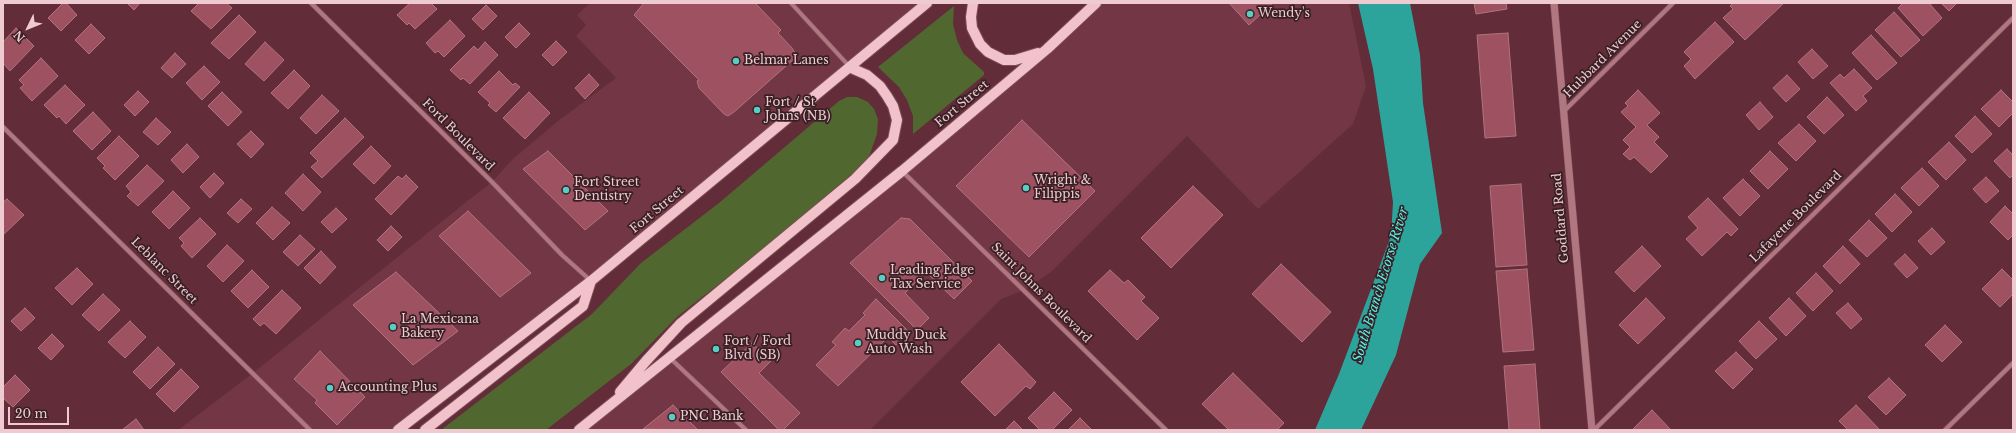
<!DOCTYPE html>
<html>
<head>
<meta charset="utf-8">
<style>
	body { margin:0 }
	#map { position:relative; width:2016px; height:433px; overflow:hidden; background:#622d39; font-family:"Libre Baskerville",serif }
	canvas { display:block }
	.frame { position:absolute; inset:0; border:4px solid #edcbd1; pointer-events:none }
	.north { position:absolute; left:8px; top:8px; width:40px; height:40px; -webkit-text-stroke:3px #381f24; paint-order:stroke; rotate:227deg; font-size:11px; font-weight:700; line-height:16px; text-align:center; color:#edcbd1 }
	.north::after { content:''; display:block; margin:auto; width:14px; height:18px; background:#edcbd1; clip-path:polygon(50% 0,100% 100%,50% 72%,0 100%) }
	.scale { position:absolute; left:8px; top:407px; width:61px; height:18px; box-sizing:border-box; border:2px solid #edcbd1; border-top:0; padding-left:5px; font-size:12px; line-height:14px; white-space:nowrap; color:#edcbd1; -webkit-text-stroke:3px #381f24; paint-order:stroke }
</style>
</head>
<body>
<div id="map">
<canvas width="2016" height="433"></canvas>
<div class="frame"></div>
<div class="north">N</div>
<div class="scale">20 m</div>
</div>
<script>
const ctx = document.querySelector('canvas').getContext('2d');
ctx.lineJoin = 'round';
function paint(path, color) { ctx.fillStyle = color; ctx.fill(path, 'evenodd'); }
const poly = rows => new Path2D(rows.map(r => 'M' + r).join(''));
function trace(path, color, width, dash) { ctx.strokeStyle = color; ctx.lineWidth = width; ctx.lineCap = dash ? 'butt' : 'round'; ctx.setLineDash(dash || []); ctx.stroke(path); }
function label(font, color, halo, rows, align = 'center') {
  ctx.font = font + ' "Libre Baskerville",serif'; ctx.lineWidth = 3.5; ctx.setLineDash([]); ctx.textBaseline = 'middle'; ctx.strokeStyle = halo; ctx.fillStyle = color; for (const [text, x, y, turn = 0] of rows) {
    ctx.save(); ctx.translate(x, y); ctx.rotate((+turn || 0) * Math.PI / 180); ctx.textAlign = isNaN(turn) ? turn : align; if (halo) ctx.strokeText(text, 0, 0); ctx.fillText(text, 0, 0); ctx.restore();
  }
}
const built = poly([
	[590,3,927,3,398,430,178,430,253,373,465,203,492,182,513,159,558,121,616,78,576,36,586,25,577,15],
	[1096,3,1349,3,1366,86,1353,124,1258,209,1187,136,1051,272,1024,290,1001,299,870,430,579,430,670,358]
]);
const green = poly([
	[954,6,953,24,957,40,963,53,984,72,984,75,913,134,913,116,907,100,899,87,878,67],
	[847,97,857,97,868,102,874,109,878,119,877,134,870,154,865,163,771,243,678,316,631,364,546,430,441,430,592,314,641,263,719,203,839,101]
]);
const water = poly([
	[1358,3,1410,3,1420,55,1423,103,1442,233,1420,264,1396,355,1361,430,1315,430,1339,374,1391,236,1393,202,1373,69]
]);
const building = poly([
	[63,3,66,3,77,15,61,31,48,18,63,3],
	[127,3,140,3,134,10,127,3],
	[199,3,226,3,232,8,211,29,191,11,199,3],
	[410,3,431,3,437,9,415,29,409,23,407,25,397,15,410,3],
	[644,3,755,3,781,30,778,33,792,48,795,53,794,59,734,112,728,116,724,114,699,88,697,81,699,80,634,15,644,3],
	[1229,3,1273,3,1249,25,1229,3],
	[1474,3,1506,3,1507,9,1476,14,1474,3],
	[1733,3,1784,3,1745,40,1723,18,1733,9,1730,6,1733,3],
	[1903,3,1929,3,1942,18,1923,36,1898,8,1903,3],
	[1941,3,1957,3,1949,11,1941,3],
	[486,5,497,16,483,30,472,19,486,5],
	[1894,12,1920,40,1901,57,1875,30,1894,12],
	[239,15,256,32,229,59,211,43,239,15],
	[450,20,465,36,444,57,438,51,435,53,426,43,450,20],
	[1715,22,1734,42,1695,79,1684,66,1691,59,1684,52,1715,22],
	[519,23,530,34,516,48,505,37,519,23],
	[91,24,105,38,89,54,75,40,91,24],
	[16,28,34,46,10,71,3,63,3,42,16,28],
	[1508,33,1516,136,1485,138,1477,35,1508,33],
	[1871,35,1897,63,1877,80,1852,53,1871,35],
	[556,41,567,52,553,66,542,55,556,41],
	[265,42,284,60,264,81,245,64,265,42],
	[485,42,498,55,470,84,463,78,461,80,450,70,474,46,478,50,485,42],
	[1812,49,1828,66,1813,79,1798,62,1812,49],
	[175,53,186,64,172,78,161,68,175,53],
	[41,58,58,76,32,101,20,88,24,85,19,80,41,58],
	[204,66,220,82,202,100,186,83,204,66],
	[1854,69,1872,88,1863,96,1867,101,1856,111,1830,83,1840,74,1844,78,1854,69],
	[294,70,310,86,288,109,271,93,294,70],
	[499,71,513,85,515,83,520,87,496,112,488,105,490,103,478,92,499,71],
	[589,74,599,85,585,99,575,88,589,74],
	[1787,75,1800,89,1786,102,1773,88,1787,75],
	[65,85,85,105,66,124,59,116,57,118,44,105,65,85],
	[1638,90,1660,113,1647,125,1659,137,1654,142,1668,156,1651,173,1634,157,1630,160,1623,154,1630,147,1623,140,1636,127,1621,112,1628,106,1625,103,1638,90],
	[2001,90,2013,102,2013,113,1999,127,1981,109,2001,90],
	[138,91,149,102,135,116,124,105,138,91],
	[222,92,242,112,228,126,208,106,222,92],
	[529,92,550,113,525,139,503,118,529,92],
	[322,95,339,111,316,134,300,118,322,95],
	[1827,97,1844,115,1824,134,1807,117,1827,97],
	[1760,102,1773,117,1759,130,1746,115,1760,102],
	[93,112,111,131,92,150,73,131,93,112],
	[1975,116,1992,134,1972,153,1955,136,1975,116],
	[156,118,171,132,158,145,143,132,156,118],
	[345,118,364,137,322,178,311,167,318,161,310,153,345,118],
	[1022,120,1095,191,1029,257,956,186,1022,120],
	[1799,124,1816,141,1796,161,1778,143,1799,124],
	[251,131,264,144,251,158,237,144,251,131],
	[119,136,139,156,115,180,103,168,105,166,97,158,119,136],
	[1949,142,1966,160,1946,180,1928,162,1949,142],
	[187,144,199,157,183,173,171,160,187,144],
	[371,146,391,166,374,184,353,164,371,146],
	[2007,149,2013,155,2013,175,2010,178,1994,161,2007,149],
	[548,151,608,211,585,230,523,169,548,151],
	[1770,151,1788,169,1768,189,1750,171,1770,151],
	[147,165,164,181,138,206,127,196,131,192,126,186,147,165],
	[1922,168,1939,186,1919,206,1901,188,1922,168],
	[214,173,224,183,210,198,200,187,214,173],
	[303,174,321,192,303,211,285,193,303,174],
	[406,175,418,187,391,215,375,199,398,176,402,179,406,175],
	[1986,177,1999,191,1986,203,1973,189,1986,177],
	[1743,179,1760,196,1740,216,1723,198,1743,179],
	[1521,184,1527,265,1496,267,1490,186,1521,184],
	[1193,186,1223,215,1171,268,1141,238,1193,186],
	[173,191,190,208,169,229,152,212,173,191],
	[1895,194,1912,212,1892,232,1875,214,1895,194],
	[1708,198,1738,229,1731,236,1727,232,1702,256,1686,239,1698,228,1688,217,1708,198],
	[7,199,24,215,3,235,3,202,7,199],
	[241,199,252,209,238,223,227,213,241,199],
	[2005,206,2013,214,2013,235,2008,240,1990,222,2005,206],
	[272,207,290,223,273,240,256,223,272,207],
	[336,208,347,219,332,233,321,222,336,208],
	[468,211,531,273,500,297,439,236,468,211],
	[200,218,216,234,192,258,181,246,184,243,179,238,200,218],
	[901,218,910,219,972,281,954,299,926,272,905,293,929,318,917,330,850,263,901,218],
	[1869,220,1887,238,1867,257,1849,240,1869,220],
	[391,226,402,237,388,251,377,240,391,226],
	[1932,228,1945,242,1931,255,1918,241,1932,228],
	[300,235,315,249,298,266,283,252,300,235],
	[227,245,244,261,223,282,207,266,227,245],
	[1642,246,1661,266,1634,292,1615,272,1642,246],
	[1843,246,1860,264,1840,284,1823,266,1843,246],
	[321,251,336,267,320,284,304,268,321,251],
	[1905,254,1918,268,1907,278,1894,264,1905,254],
	[1281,264,1331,312,1302,342,1252,294,1281,264],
	[77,268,93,284,72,305,55,288,77,268],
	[1527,269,1534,350,1503,352,1496,271,1527,269],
	[2002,269,2013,280,2013,294,2000,307,1982,289,2002,269],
	[252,270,269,287,248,308,231,291,252,270],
	[1110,270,1124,283,1128,280,1145,297,1141,301,1159,318,1137,340,1088,291,1110,270],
	[396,272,458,331,413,365,353,305,396,272],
	[1816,273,1833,291,1813,311,1796,293,1816,273],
	[282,290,301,308,276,334,264,323,260,326,253,319,282,290],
	[103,294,120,310,99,331,82,315,103,294],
	[1646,298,1665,318,1638,344,1619,325,1646,298],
	[1789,298,1806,316,1786,336,1769,318,1789,298],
	[876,299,910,333,896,345,888,337,838,386,816,365,836,345,832,342,845,328,849,331,865,315,863,313,876,299],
	[1848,303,1862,319,1851,329,1836,313,1848,303],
	[25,308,35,318,21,331,11,321,25,308],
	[130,321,146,337,125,358,108,342,130,321],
	[1759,321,1777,339,1756,359,1739,341,1759,321],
	[1945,325,1962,342,1942,362,1925,345,1945,325],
	[52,334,64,346,51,360,38,348,52,334],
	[752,343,771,361,759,373,800,413,783,430,779,430,721,372,752,343],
	[999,344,1036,382,1030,389,1026,386,995,416,961,382,999,344],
	[158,347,175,364,150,389,133,372,158,347],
	[320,351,365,397,337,425,315,403,317,400,294,379,320,351],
	[1736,352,1753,369,1733,389,1715,371,1736,352],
	[1535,364,1540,430,1509,430,1504,366,1535,364],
	[181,369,199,387,174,412,156,394,181,369],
	[1233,373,1284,423,1277,430,1229,430,1202,404,1233,373],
	[15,375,30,390,13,407,3,398,3,387,15,375],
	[1889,378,1906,395,1886,415,1868,397,1889,378],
	[1054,392,1072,410,1052,430,1040,430,1028,418,1054,392],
	[673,405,698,430,643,429,673,405],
	[1856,405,1880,430,1848,430,1839,421,1856,405],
	[1652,410,1671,430,1632,430,1652,410],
	[1080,418,1092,430,1068,430,1080,418],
	[136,419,144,430,122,430,136,419],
	[1014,421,1023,430,1005,430,1014,421]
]);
const minor = poly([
	[311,3,492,182,562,255,590,280],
	[791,3,849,66],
	[1563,112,1673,3],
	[3,127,310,430],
	[902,171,1166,430],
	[670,358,746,430],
	[1594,430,2013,18],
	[1945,430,2013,363]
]);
const tertiary = poly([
	[1554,3,1592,430]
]);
const primary = poly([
	[973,3,971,17,972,28,980,44,988,52,1004,60,1015,60,1038,53],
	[620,392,646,361,681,323,855,179,893,140,897,120,893,106,887,96,880,86,867,75,851,68],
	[398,430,591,281,927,3],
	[425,430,583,306,591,281],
	[579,430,902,171,1047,49,1096,3]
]);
const markers = [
	[1250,14,4,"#56cec3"],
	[736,61,4,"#56cec3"],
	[757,110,4,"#56cec3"],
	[1026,188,4,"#56cec3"],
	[566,190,4,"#56cec3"],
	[882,278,4,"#56cec3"],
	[393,327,4,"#56cec3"],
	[858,343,4,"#56cec3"],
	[716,349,4,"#56cec3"],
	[330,388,4,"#56cec3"],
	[672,417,4,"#56cec3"]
];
const poiNames = [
	["Wendy's",1258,14],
	["Belmar Lanes",744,61],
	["Fort / St",765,103],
	["Johns (NB)",765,117],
	["Wright &",1034,181],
	["Filippis",1034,195],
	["Fort Street",574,183],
	["Dentistry",574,197],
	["Leading Edge",890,271],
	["Tax Service",890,285],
	["La Mexicana",401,320],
	["Bakery",401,334],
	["Muddy Duck",866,336],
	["Auto Wash",866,350],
	["Fort / Ford",724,342],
	["Blvd (SB)",724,356],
	["Accounting Plus",338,388],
	["PNC Bank",680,417]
];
const streetNames = [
	["Hubbard Avenue",1603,59,-45],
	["Fort Street",962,104,-40],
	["Ford Boulevard",458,135,45],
	["Fort Street",657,210,-40],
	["Lafayette Boulevard",1796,217,-45],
	["Goddard Road",1561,218,-95],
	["Leblanc Street",164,271,45],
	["Saint Johns Boulevard",1041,293,45]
];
const waterNames = [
	["South Branch Ecorse River",1381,285,-73]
];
paint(built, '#723644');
paint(green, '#516730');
paint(water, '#2da49b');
paint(building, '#9d5161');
trace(building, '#b0737e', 1);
trace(minor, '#7e4d57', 5.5);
trace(tertiary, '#7e4d57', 8);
trace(primary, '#7e4d57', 12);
trace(minor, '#b07781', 4);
trace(tertiary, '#b07781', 7);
trace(primary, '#f2c2ca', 10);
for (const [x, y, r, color] of markers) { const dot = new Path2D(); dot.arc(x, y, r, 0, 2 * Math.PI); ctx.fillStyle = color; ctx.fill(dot); trace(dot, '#381f24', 1.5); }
label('12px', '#edcbd1', '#381f24', poiNames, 'left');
label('12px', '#edcbd1', '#381f24', streetNames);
label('italic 13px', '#55f4e8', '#381f24', waterNames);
</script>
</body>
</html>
